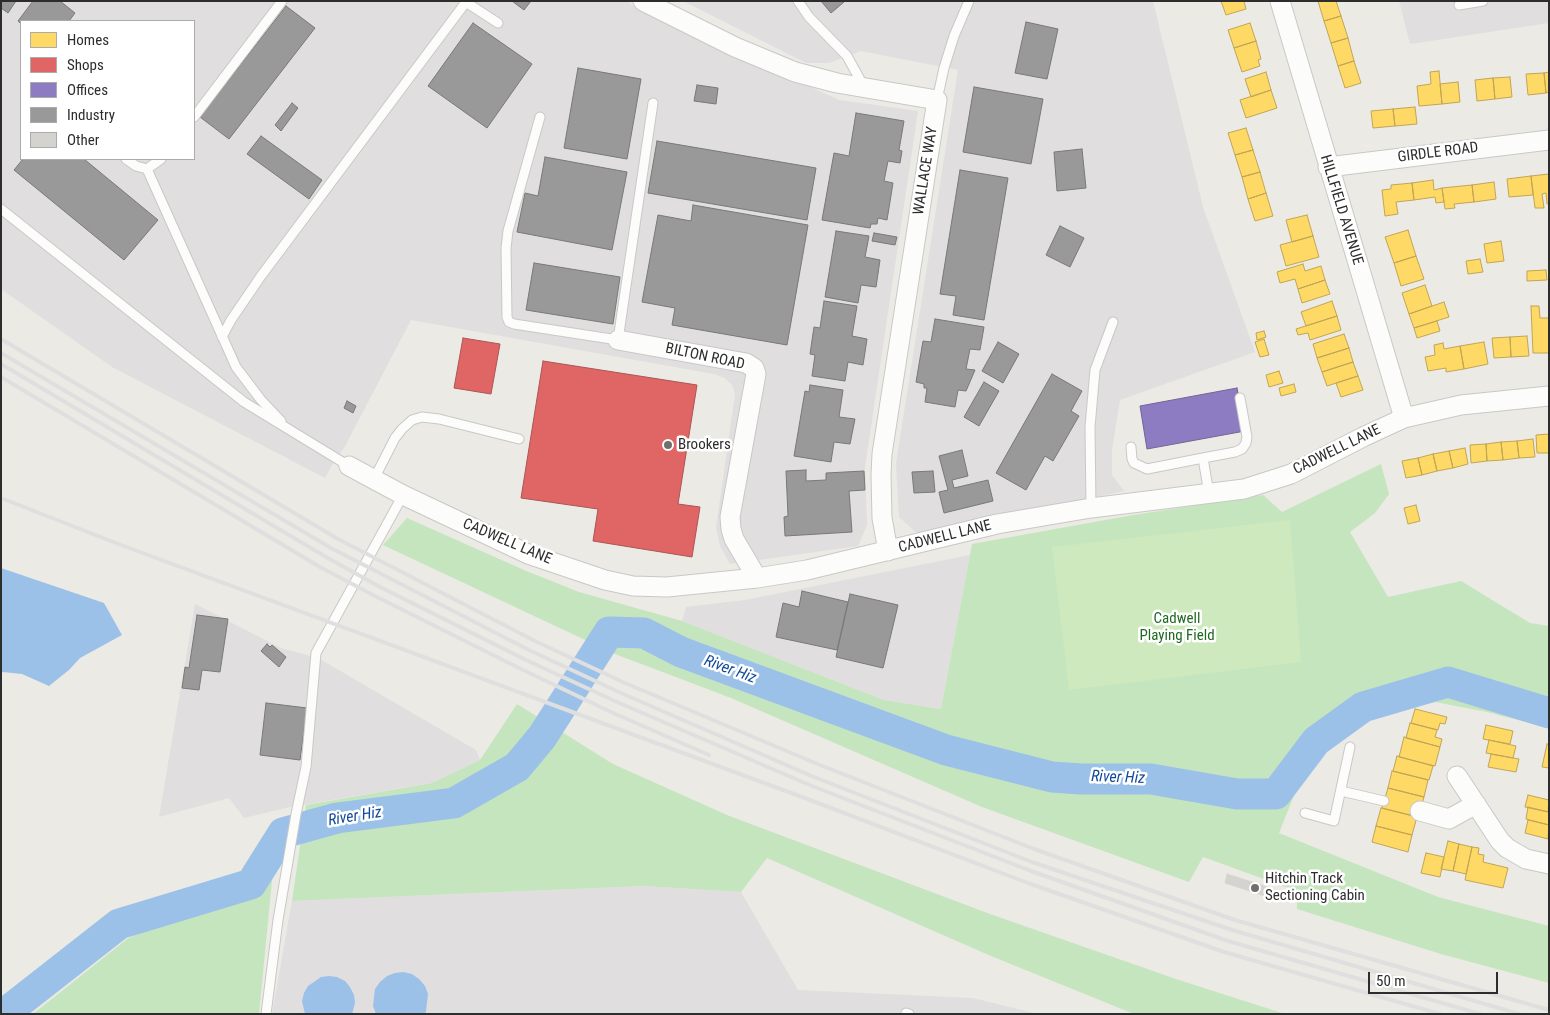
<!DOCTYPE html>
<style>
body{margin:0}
#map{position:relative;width:1550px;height:1015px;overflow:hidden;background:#ebeae4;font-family:"Roboto Condensed",sans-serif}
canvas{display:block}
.frame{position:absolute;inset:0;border:2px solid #2d2d2d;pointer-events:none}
.legend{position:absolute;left:20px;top:20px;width:175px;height:140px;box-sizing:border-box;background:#fff;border:1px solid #ababab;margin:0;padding:6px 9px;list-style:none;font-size:15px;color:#2d2d2d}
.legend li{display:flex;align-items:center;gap:10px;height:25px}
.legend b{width:25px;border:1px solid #ababab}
.scale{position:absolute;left:1368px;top:972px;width:130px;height:22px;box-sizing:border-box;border:2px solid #2d2d2d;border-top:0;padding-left:6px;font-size:15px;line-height:18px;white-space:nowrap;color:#2d2d2d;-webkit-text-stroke:4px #fff;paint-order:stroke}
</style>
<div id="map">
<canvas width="1550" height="1015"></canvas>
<div class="frame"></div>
<ul class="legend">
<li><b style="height:14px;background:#ffd966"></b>Homes</li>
<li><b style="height:14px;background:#e06666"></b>Shops</li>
<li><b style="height:14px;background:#8e7cc3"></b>Offices</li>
<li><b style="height:14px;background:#999"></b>Industry</li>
<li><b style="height:14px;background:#d4d3cf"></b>Other</li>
</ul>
<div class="scale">50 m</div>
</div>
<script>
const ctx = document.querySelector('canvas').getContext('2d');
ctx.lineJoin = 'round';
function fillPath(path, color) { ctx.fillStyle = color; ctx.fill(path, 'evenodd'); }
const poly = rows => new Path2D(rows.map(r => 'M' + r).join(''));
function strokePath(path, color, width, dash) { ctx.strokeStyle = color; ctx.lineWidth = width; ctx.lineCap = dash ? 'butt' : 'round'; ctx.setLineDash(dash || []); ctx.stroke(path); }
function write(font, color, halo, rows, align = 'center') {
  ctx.font = font + ' "Roboto Condensed",sans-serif'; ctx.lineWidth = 5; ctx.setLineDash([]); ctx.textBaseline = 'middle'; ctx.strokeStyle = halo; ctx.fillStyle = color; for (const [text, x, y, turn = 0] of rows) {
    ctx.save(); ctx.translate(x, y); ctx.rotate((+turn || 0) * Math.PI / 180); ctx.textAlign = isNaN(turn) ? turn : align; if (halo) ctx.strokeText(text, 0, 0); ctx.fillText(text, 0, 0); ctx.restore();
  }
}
fillPath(poly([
 [1,1,627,1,635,7,839,100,918,111,865,467,867,525,858,546,730,564,720,546,716,528,735,394,732,385,725,378,714,374,411,320,344,448,336,458,325,478,112,367,1,289],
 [21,21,194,21,194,159,21,159],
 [683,1,1153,1,1203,207,1255,352,1120,400,1112,450,1112,475,1124,491,918,534,899,517,896,463,958,70,861,51,829,63,806,63],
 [1399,1,1549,1,1549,23,1410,44],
 [970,555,941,709,884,700,682,621,686,607,745,600],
 [195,604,281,648,318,658,476,750,480,760,432,783,290,807,244,818,229,798,159,817],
 [643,886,741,892,798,990,973,998,1038,1014,272,1014,292,901]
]), '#e0dedf');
fillPath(poly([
 [1381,464,1389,494,1375,513,1350,532,1388,597,1461,581,1530,623,1549,626,1549,728,1487,712,1435,702,1382,713,1343,731,1312,750,1279,833,1438,897,1549,926,1549,983,1441,954,1297,909,1297,891,1203,857,1189,882,982,807,731,698,615,654,383,545,407,518,524,570,579,592,682,621,884,700,941,709,972,544,1133,515,1263,495,1282,512],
 [517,704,613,764,727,815,990,914,1176,979,1285,1014,1134,1014,991,956,767,858,741,892,643,886,292,901,306,805,432,783,480,760],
 [273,870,259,1014,33,1014,127,939]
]), '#c5e5bf');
fillPath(poly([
 [1290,520,1301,662,1069,690,1052,547]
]), '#cde9bd');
fillPath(poly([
 [1,568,104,603,122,635,80,658,69,670,49,686,22,674,3,672,1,673],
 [403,972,412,974,419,979,425,986,428,994,426,1011,425,1014,376,1014,373,1006,375,989,380,982,387,976,395,973],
 [329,976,337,977,345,981,350,987,354,995,355,1003,352,1014,305,1014,302,1001,304,993,308,986,321,977]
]), '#9cc1e8');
const homes = poly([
 [1221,1,1244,1,1246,9,1226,15,1221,1],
 [1318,1,1336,1,1341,16,1324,21,1318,1],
 [1341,16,1348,38,1331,43,1324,21,1341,16],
 [1250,23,1256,41,1234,48,1228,30,1250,23],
 [1348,38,1354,61,1338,66,1331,43,1348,38],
 [1256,41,1261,59,1258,60,1260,66,1242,72,1234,48,1256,41],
 [1354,61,1361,83,1345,88,1338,66,1354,61],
 [1439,71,1442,104,1419,106,1417,86,1431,84,1430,72,1439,71],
 [1266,72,1271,90,1251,97,1245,79,1266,72],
 [1549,72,1549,92,1546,93,1544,73,1549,72],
 [1544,73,1546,93,1528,95,1526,74,1544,73],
 [1510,77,1512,97,1495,99,1493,78,1510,77],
 [1493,78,1495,99,1477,101,1475,80,1493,78],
 [1458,82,1460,102,1442,104,1440,84,1458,82],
 [1271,90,1277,108,1246,118,1240,100,1271,90],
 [1415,107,1417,124,1395,126,1393,109,1415,107],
 [1393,109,1395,126,1373,128,1371,111,1393,109],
 [1246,128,1253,150,1235,155,1228,133,1246,128],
 [1253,150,1260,172,1242,177,1235,155,1253,150],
 [1260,172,1266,193,1248,199,1242,177,1260,172],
 [1549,174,1549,203,1547,204,1546,193,1542,194,1544,208,1535,208,1531,176,1549,174],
 [1531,176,1533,195,1509,197,1507,179,1531,176],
 [1433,180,1434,190,1442,188,1444,202,1436,203,1435,197,1414,200,1412,183,1433,180],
 [1494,182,1496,199,1474,202,1472,185,1494,182],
 [1412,183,1414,200,1396,202,1398,214,1385,216,1382,190,1391,189,1391,185,1412,183],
 [1472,185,1474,202,1454,204,1455,208,1445,209,1442,188,1472,185],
 [1266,193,1273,216,1255,221,1248,199,1266,193],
 [1307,215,1313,236,1292,242,1286,220,1307,215],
 [1408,230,1416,256,1394,263,1385,237,1408,230],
 [1313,236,1319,257,1286,266,1280,245,1313,236],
 [1501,241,1504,261,1487,263,1484,244,1501,241],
 [1416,256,1424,279,1401,286,1394,263,1416,256],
 [1480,259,1483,272,1468,274,1466,261,1480,259],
 [1303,264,1305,271,1321,266,1325,280,1298,289,1295,279,1280,283,1277,272,1303,264],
 [1546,270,1547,280,1527,281,1527,271,1546,270],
 [1325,280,1330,294,1302,303,1298,289,1325,280],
 [1425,285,1432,306,1409,314,1402,293,1425,285],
 [1332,301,1337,316,1306,326,1301,312,1332,301],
 [1444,302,1449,317,1414,328,1409,314,1444,302],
 [1531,306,1539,306,1540,318,1549,318,1549,353,1533,353,1531,306],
 [1337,316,1341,330,1310,340,1308,333,1298,335,1296,329,1337,316],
 [1437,321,1440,331,1417,338,1414,328,1437,321],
 [1264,331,1266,337,1257,340,1256,333,1264,331],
 [1344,334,1349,348,1317,358,1313,344,1344,334],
 [1527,336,1529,356,1511,357,1510,337,1527,336],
 [1510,337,1511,357,1494,358,1492,338,1510,337],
 [1264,339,1269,355,1260,357,1255,342,1264,339],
 [1484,342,1488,364,1464,369,1460,346,1484,342],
 [1443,343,1444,349,1460,346,1464,369,1446,372,1446,368,1428,371,1425,357,1435,355,1434,345,1443,343],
 [1349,348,1353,362,1322,372,1317,358,1349,348],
 [1353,362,1358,376,1327,386,1322,372,1353,362],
 [1279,371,1283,383,1269,387,1266,375,1279,371],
 [1358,376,1363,390,1341,397,1336,383,1358,376],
 [1294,384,1296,392,1281,396,1279,388,1294,384],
 [1549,434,1549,453,1537,453,1536,435,1549,434],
 [1533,439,1535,457,1519,458,1517,441,1533,439],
 [1517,441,1519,458,1503,460,1501,442,1517,441],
 [1501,442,1503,460,1487,461,1486,444,1501,442],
 [1486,444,1487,461,1471,463,1470,445,1486,444],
 [1465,448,1468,464,1453,468,1449,451,1465,448],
 [1449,451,1453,468,1437,471,1433,454,1449,451],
 [1433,454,1437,471,1422,475,1418,458,1433,454],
 [1418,458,1422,475,1406,478,1402,461,1418,458],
 [1416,505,1420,521,1408,524,1404,508,1416,505],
 [1415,709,1447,717,1445,724,1440,723,1438,730,1411,723,1415,709],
 [1410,723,1437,730,1435,737,1442,739,1440,747,1406,738,1410,723],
 [1486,725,1513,731,1510,744,1483,739,1486,725],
 [1404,737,1440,747,1435,766,1399,757,1404,737],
 [1489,740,1516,746,1513,758,1486,753,1489,740],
 [1547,744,1549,744,1549,768,1542,767,1547,744],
 [1491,754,1519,759,1516,772,1488,767,1491,754],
 [1397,756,1433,766,1429,780,1393,771,1397,756],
 [1392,771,1428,780,1424,797,1388,788,1392,771],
 [1388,788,1424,797,1418,817,1382,808,1388,788],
 [1528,795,1549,800,1548,812,1525,807,1528,795],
 [1528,807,1549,812,1549,825,1526,819,1528,807],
 [1381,808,1417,817,1412,835,1376,826,1381,808],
 [1528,820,1549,825,1548,839,1525,833,1528,820],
 [1376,826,1412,835,1408,852,1372,842,1376,826],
 [1448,841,1459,844,1453,871,1441,869,1448,841],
 [1459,844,1472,847,1466,874,1453,871,1459,844],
 [1472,847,1479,848,1478,854,1484,855,1483,862,1508,868,1503,888,1465,880,1472,847],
 [1426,853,1444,857,1440,877,1421,873,1426,853]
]);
fillPath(homes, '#ffd966');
strokePath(homes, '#c0a555', 1);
const shops = poly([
 [463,338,500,344,491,394,454,388,463,338],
 [543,361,697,385,678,504,700,507,692,557,593,541,598,509,521,498,543,361]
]);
fillPath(shops, '#e06666');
strokePath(shops, '#a55', 1);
const offices = poly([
 [1237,388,1245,431,1147,449,1140,406,1237,388]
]);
fillPath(offices, '#8e7cc3');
strokePath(offices, '#716496', 1);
const industry = poly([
 [1,1,16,1,8,13,1,8,1,1],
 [33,1,60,1,75,13,69,21,21,21,21,24,18,21,33,1],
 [512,1,531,1,524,10,512,1],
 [821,1,843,1,844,2,831,13,821,1],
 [286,6,315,28,229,139,200,117,286,6],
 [1026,22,1058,29,1047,79,1015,73,1026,22],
 [473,23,532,64,487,128,428,86,473,23],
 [578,68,641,79,627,159,564,148,578,68],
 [697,85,718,88,716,104,694,101,697,85],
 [974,87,1043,99,1031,164,963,152,974,87],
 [292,103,298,108,281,131,275,125,292,103],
 [856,113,904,121,899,150,902,151,900,163,888,161,884,181,893,183,887,220,878,218,877,224,871,224,870,228,822,220,834,153,849,156,856,113],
 [261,136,322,180,309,199,247,154,261,136],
 [657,141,816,168,807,220,648,193,657,141],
 [1082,149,1086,188,1057,191,1054,152,1082,149],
 [545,157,627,172,612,250,517,232,525,193,538,196,545,157],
 [23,159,84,159,158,220,124,260,14,170,23,159],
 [960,170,1008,178,984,320,953,315,956,296,940,294,960,170],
 [693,205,808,225,787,345,672,325,675,308,642,302,658,215,691,221,693,205],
 [1060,226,1084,238,1070,267,1046,255,1060,226],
 [836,231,869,236,865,257,880,260,876,287,861,285,858,303,825,297,836,231],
 [874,233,897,237,895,245,872,241,874,233],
 [534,263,620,277,613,324,526,310,534,263],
 [824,301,857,306,852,336,867,339,863,365,848,362,845,381,812,376,815,355,810,354,814,327,820,328,824,301],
 [935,319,984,327,980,350,970,349,966,369,975,370,966,391,958,390,955,407,925,402,927,388,924,388,924,384,916,382,923,341,931,342,935,319],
 [998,342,1019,354,1003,383,982,371,998,342],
 [1052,374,1082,391,1071,411,1079,416,1053,461,1045,456,1026,490,996,473,1052,374],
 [984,382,999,391,979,426,964,417,984,382],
 [810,385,843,390,839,417,855,419,850,444,834,442,831,462,794,456,805,391,809,392,810,385],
 [347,401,356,406,353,413,344,408,347,401],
 [962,450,968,476,952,480,954,488,988,480,993,501,944,513,939,492,948,490,939,456,962,450],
 [806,470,806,481,826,480,826,473,864,471,865,490,849,491,852,532,785,536,784,517,788,516,786,471,806,470],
 [933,471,935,492,914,493,912,472,933,471],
 [802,591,848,602,837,650,776,637,783,603,799,607,802,591],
 [850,594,898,605,883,668,836,657,850,594],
 [197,615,228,619,220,672,202,670,199,690,182,688,185,667,189,668,197,615],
 [267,644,270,647,272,645,286,657,279,667,261,651,267,644],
 [266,703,307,708,300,760,260,755,266,703]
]);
fillPath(industry, '#999');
strokePath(industry, '#797979', 1);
strokePath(poly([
 [4,1014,119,924,251,884,283,833,337,818,454,803,517,767,542,737,609,632,644,633,681,652,946,750,1052,777,1081,779,1151,779,1237,794,1276,794,1316,741,1363,707,1448,682,1549,713]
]), '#9cc1e8', 31);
const building = poly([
 [1227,874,1286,893,1283,902,1225,883,1227,874]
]);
fillPath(building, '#d4d3cf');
strokePath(building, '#d6d5d0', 1);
const service = poly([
 [464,1,498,23],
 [798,1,809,17,847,56,864,87],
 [1459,5,1483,1],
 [937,100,944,68,954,36,969,1],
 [194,117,282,1],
 [540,117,508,231,506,248,507,317,509,322,514,324,618,340,653,103],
 [126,159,136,166,147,169,161,159],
 [147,169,236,367,261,400,281,421],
 [1,209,244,402,349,466],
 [222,337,231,320,261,276,466,2],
 [1131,447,1132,459,1134,463,1147,469,1203,458,1209,494],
 [1203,458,1235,452,1242,449,1246,443,1247,437,1240,398],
 [374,479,395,438,402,429,412,420,422,417,439,419,519,439],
 [1091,508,1090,427,1095,370,1113,322],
 [1341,791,1384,801],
 [1305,813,1334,821,1350,747],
 [906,1013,909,1014],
 [266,1014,278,920,296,814,306,767,316,653,403,495]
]);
const minor = poly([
 [643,1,735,47,795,72,837,83,937,100,882,454,881,475,882,518,888,551],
 [1280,1,1404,418],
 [1328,167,1549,140],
 [618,340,746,363,754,368,756,374,730,517,731,529,734,539,757,578],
 [349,466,403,495,528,554,605,580,633,586,667,587,757,578,807,570,997,524,1091,508,1244,489,1291,474,1363,437,1404,418,1461,405,1549,396],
 [1457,776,1500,841,1507,848,1526,859,1549,864],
 [1420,811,1449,819,1476,804]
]);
strokePath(service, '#c9c8c8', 11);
strokePath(minor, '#c9c8c8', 21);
strokePath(service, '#fcfcfb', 9);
strokePath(minor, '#fcfcfb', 19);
strokePath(poly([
 [1,339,338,539,535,641,625,683,820,765,1034,849,1235,920,1549,1010],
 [1,353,331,548,529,650,621,693,814,777,1032,862,1232,930,1519,1014],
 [1,364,326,557,380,587,526,660,617,702,812,786,1031,871,1228,941,1480,1014],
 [1,377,320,567,373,595,521,669,611,712,709,755],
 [1,498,121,545,802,797,1028,883,1224,952,1440,1014]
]), '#dfdfe0', 4);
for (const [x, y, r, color] of [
 [668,445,5,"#706f6d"],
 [1255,888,5,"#706f6d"]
]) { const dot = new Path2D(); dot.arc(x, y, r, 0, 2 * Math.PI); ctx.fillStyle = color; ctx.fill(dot); strokePath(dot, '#fff', 2); }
write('15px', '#2d2d2d', '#fff', [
 ["GIRDLE ROAD",1438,153,-7],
 ["WALLACE WAY",926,171,-81],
 ["HILLFIELD AVENUE",1341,210,73],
 ["BILTON ROAD",705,357,12],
 ["CADWELL LANE",1337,450,-26],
 ["CADWELL LANE",945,537,-14],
 ["CADWELL LANE",507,542,23]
]);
write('15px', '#2d2d2d', '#fff', [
 ["Brookers",678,445],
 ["Hitchin Track",1265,879],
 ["Sectioning Cabin",1265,896]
], 'left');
write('15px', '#1f6922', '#fff', [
 ["Cadwell",1177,619],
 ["Playing Field",1177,636]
]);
write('italic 16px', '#144a9a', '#fff', [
 ["River Hiz",730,670,20],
 ["River Hiz",1118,778,2],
 ["River Hiz",355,817,-9]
]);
</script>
